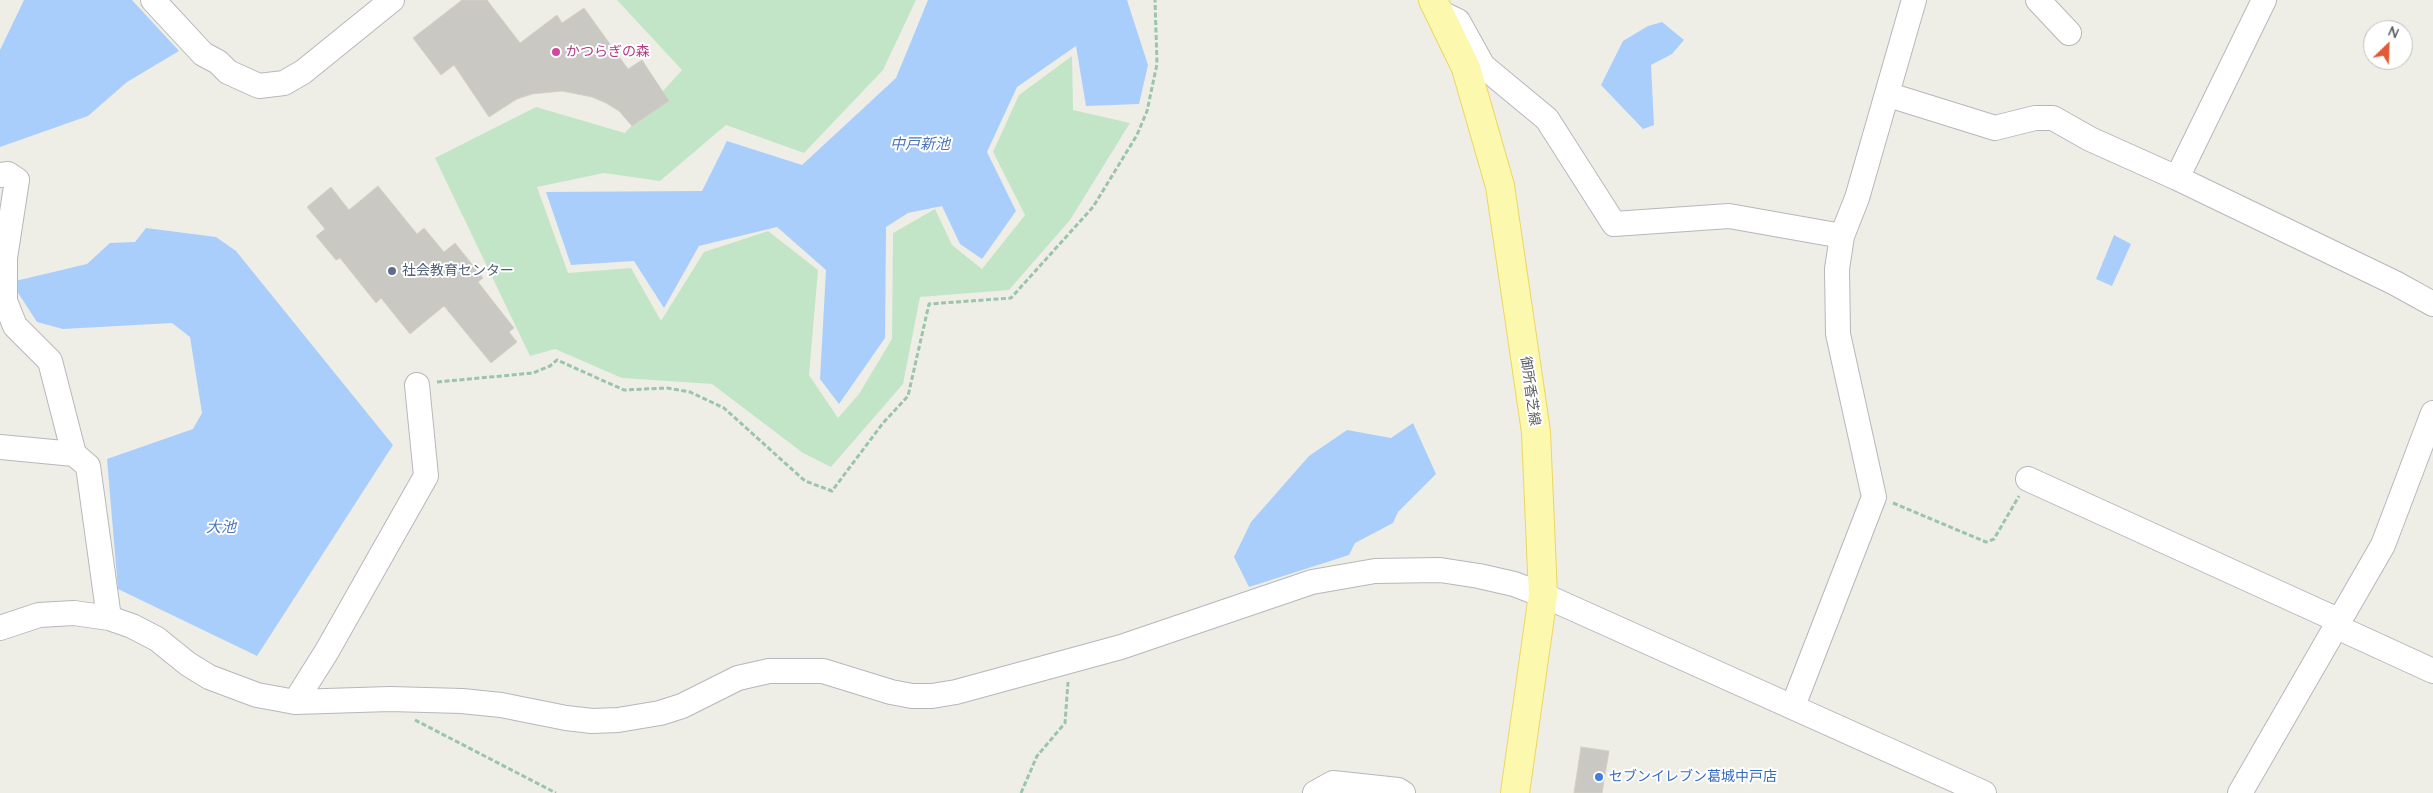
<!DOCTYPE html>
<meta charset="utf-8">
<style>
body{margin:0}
#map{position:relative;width:2433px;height:793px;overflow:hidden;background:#efeee6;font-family:Quicksand,sans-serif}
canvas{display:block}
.north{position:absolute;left:2363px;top:20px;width:50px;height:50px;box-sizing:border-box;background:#fff;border:1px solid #bebfc1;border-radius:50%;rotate:24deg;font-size:14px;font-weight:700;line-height:20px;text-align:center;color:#5d6065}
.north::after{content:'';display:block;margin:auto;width:18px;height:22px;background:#e35a38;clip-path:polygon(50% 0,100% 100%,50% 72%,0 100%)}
</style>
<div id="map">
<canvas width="2433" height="793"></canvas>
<div class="north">N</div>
</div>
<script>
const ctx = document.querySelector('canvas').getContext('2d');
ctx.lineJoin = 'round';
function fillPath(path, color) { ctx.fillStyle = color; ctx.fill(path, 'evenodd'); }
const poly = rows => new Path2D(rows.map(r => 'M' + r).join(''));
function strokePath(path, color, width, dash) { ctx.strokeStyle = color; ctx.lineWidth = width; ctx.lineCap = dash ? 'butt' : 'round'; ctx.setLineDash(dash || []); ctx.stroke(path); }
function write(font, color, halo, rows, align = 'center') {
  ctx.font = font + ' Quicksand,"Noto Sans JP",sans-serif'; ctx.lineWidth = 4; ctx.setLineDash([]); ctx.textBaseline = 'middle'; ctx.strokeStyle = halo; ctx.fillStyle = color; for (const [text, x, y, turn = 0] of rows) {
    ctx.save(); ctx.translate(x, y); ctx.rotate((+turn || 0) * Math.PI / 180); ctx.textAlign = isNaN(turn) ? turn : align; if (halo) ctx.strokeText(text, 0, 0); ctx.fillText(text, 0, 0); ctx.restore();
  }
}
fillPath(poly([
 [617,0,916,0,883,70,804,153,726,125,660,181,604,173,537,187,568,273,631,268,661,321,704,252,768,231,818,270,809,375,838,418,859,394,892,339,893,233,935,209,952,245,982,269,1025,215,993,152,1019,95,1072,56,1073,110,1130,123,1070,220,1009,290,920,297,903,384,831,467,803,453,712,384,622,378,555,349,530,356,435,158,536,107,625,133,682,70]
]), '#c3e5c7');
fillPath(poly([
 [24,0,132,0,179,51,127,82,88,116,0,147,0,50],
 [928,0,1127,0,1148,65,1139,104,1086,106,1076,46,1017,87,987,152,1016,211,982,259,960,244,942,206,908,213,886,227,885,338,839,404,820,379,826,270,777,227,699,246,664,308,634,261,571,265,546,192,702,191,727,141,802,165,896,78],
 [1662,22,1684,40,1672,54,1651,65,1654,125,1643,129,1601,85,1623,41,1648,26],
 [146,228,216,237,236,251,393,445,257,656,118,589,107,459,193,429,202,413,190,337,172,323,63,329,37,322,11,282,87,264,110,243,135,242],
 [2114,235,2131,244,2112,286,2096,279],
 [1413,423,1436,474,1398,512,1393,523,1355,543,1349,555,1249,587,1234,557,1251,522,1309,456,1347,430,1391,438]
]), '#a9cefc');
const building = poly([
 [462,0,487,0,520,43,557,15,562,23,584,8,628,69,642,60,669,101,632,126,619,111,606,103,592,97,562,91,532,94,517,99,489,117,454,65,441,75,413,38,462,0],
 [378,186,417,234,424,228,444,252,455,243,483,278,478,282,514,328,509,332,517,342,491,363,444,306,410,334,381,298,376,303,340,258,336,260,316,236,325,229,307,207,331,187,349,210,378,186],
 [1581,747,1609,751,1602,793,1574,793,1581,747]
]);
fillPath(building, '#cac8c2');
strokePath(building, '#d4d1c4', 1);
const minor = poly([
 [153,0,203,54,218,62,228,72,259,86,284,83,303,72,392,0],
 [2038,0,2069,33],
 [1439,12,1458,21,1483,66,1547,119,1614,224,1729,216,1842,236],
 [1889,95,1995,128,2035,118,2053,118,2090,139,2177,178,2395,283,2433,304],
 [0,175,8,174,17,180,5,258,5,301,15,326,50,361,74,454,88,466,109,618],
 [2177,178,2264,0],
 [0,447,74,454],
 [2028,479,2340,621],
 [2337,627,2433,671],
 [0,628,39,615,74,613,109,618,132,626,157,639,188,664,209,677,257,695,279,699,295,702,390,699,462,701,501,705,566,718,592,721,618,720,660,713,682,706,738,678,769,671,823,671,891,692,912,696,932,696,956,692,1121,647,1312,582,1375,571,1440,570,1479,576,1514,584,1543,595,1984,793],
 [295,702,327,651,426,476,417,385],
 [1793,706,1874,497,1838,334,1837,269,1842,236,1857,198,1914,0],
 [1315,793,1333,783,1398,790,1403,793],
 [2240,793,2383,545,2433,413]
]);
const major = poly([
 [1433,0,1466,68,1500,186,1536,432,1543,595,1515,793]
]);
strokePath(minor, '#b6b7bc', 26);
strokePath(major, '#ecd662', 30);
strokePath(poly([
 [437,382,533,373,550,366,557,360,624,390,667,388,690,392,724,408,805,481,832,491,883,423,908,396,929,304,1011,298,1093,207,1137,135,1147,111,1157,64,1155,0],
 [1893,503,1986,542,1994,539,2019,496],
 [415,720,556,793],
 [1021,793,1037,756,1065,723,1068,682]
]), '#9bc4ac', 3, [5, 2.5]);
strokePath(minor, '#fff', 24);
strokePath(major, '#fcf9ae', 28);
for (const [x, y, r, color] of [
 [556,52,5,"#d1479c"],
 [392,271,5,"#5c6f8a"],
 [1599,777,5,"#3f7fe0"]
]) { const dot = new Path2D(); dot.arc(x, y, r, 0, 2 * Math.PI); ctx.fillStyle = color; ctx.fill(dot); strokePath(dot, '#fff', 2); }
write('14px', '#b23c85', '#fff', [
 ["かつらぎの森",566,52]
], 'left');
write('14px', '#4e5e75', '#fff', [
 ["社会教育センター",402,271]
], 'left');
write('14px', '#5d6065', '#fff', [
 ["御所香芝線",1530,391,82]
]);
write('14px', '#366cbe', '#fff', [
 ["セブンイレブン葛城中戸店",1609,777]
], 'left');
write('italic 15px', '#4b76bf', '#fff', [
 ["中戸新池",920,144],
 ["大池",221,527]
]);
</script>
